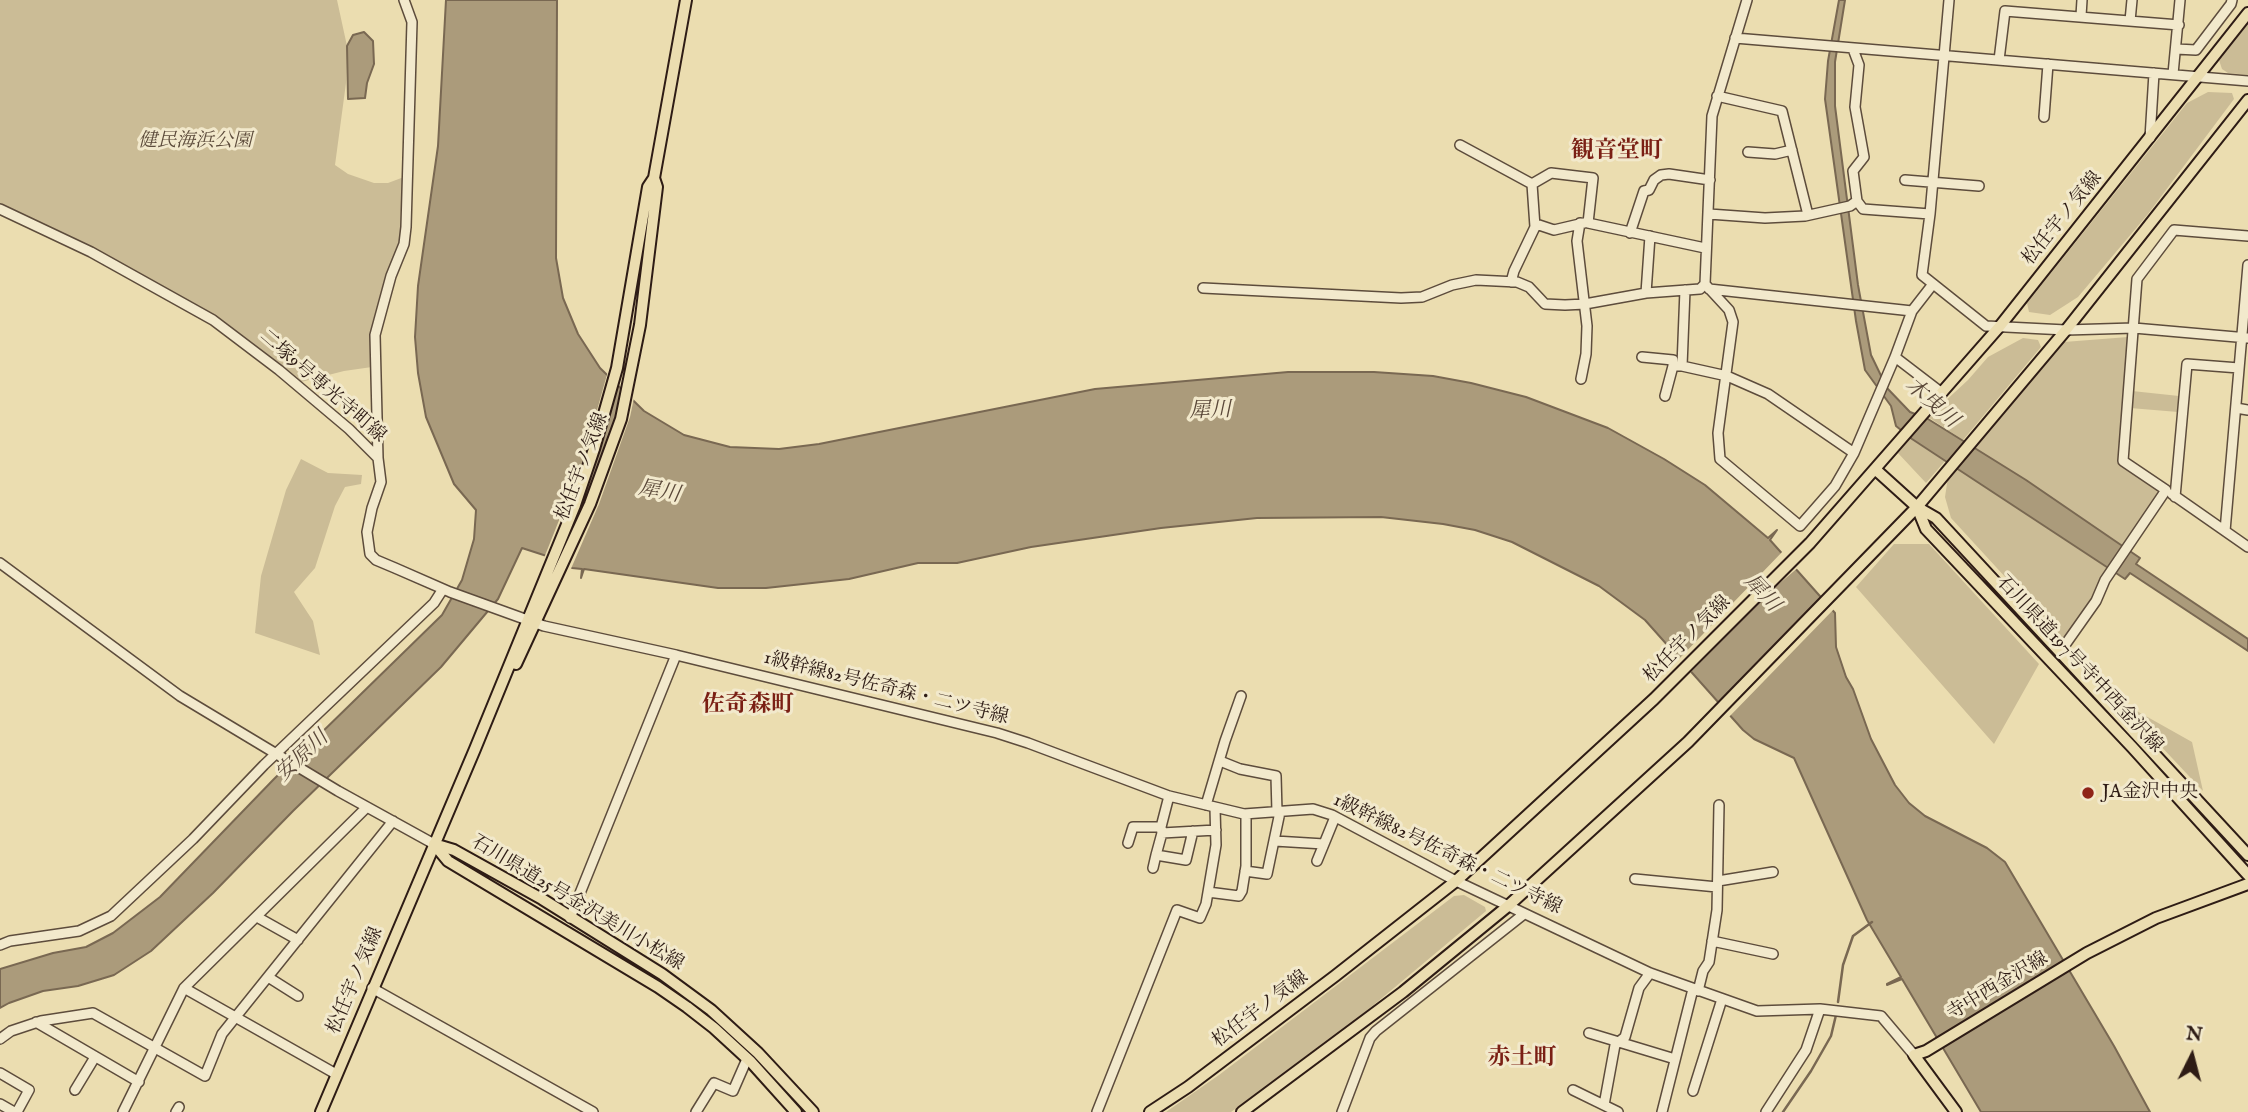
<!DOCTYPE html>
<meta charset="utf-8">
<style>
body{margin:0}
#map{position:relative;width:2248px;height:1112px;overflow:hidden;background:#ebddb0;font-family:"IM FELL English",serif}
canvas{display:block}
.north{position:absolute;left:2157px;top:1021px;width:70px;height:70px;-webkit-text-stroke:5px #f2e9cc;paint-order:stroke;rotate:6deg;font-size:19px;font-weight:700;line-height:28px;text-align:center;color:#2e1c15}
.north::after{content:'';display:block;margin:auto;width:24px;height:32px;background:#2e1c15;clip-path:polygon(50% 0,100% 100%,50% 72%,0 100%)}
</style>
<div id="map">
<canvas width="2248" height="1112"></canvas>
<div class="north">N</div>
</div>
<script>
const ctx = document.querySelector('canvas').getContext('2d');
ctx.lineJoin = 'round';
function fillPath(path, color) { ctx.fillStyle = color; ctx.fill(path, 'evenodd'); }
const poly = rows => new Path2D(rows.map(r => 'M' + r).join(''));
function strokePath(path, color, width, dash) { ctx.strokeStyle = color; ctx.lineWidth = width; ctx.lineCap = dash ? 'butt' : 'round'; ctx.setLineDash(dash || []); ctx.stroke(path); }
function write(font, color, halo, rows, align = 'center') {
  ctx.font = font + ' "IM FELL English","Noto Serif JP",serif'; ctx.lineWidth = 6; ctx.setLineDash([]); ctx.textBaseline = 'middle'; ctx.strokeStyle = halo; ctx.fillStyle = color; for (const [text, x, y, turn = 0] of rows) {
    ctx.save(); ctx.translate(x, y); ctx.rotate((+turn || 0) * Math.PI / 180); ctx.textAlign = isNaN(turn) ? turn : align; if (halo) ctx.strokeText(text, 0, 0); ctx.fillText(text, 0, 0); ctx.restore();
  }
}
fillPath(poly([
 [0,0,337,0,347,46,346,83,335,165,348,174,374,183,388,183,404,177,403,237,388,271,373,336,372,367,344,371,301,382,221,320,194,304,98,251,0,204],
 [2248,24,2248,75,2228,73,2222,69,2219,60,2223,56,2223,51,2232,44],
 [2208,92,2232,93,2234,99,2148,214,2078,297,2050,315,2029,312,2027,303,2187,103],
 [2128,337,2119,463,2157,489,2158,494,2103,574,2092,601,2063,640,1951,518,1945,497,1948,477,2064,342],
 [2023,338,2038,340,2041,347,1963,440,1928,417,1968,380,1988,357],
 [2132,391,2179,396,2178,412,2130,408],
 [1910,438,1945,461,1926,483,1897,452],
 [301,459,328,473,362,475,361,484,345,487,335,506,315,568,294,592,313,621,320,655,255,633,261,576,286,490],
 [1894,544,1929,544,2039,664,1994,744,1856,587],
 [2119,701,2192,742,2203,791,2141,725],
 [1464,895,1485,907,1486,911,1352,1023,1231,1112,1166,1112,1219,1075,1454,896]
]), '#cbbc96');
const water = poly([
 [446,0,557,0,556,258,563,298,578,334,600,368,644,411,684,435,730,447,779,449,819,444,1095,389,1288,372,1374,372,1433,376,1471,383,1526,397,1608,428,1664,459,1705,485,1768,538,1777,530,1770,540,1835,613,1836,647,1846,677,1853,689,1871,739,1895,785,1909,803,1925,816,1987,848,2005,862,2114,1046,2150,1112,1981,1112,1902,979,1887,985,1887,984,1901,977,1867,920,1794,758,1754,739,1743,730,1645,620,1599,586,1512,542,1475,530,1443,524,1381,517,1257,518,1161,528,1031,547,957,563,918,563,849,579,766,588,718,588,584,569,581,578,582,569,572,568,559,560,522,548,498,599,441,667,293,811,213,893,151,951,114,975,78,986,43,991,9,1003,0,1008,0,969,53,953,86,947,113,933,160,897,274,779,442,615,462,580,474,539,476,510,454,484,426,417,418,373,415,337,418,286,438,146,446,0],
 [1839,0,1845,0,1835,62,1835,106,1858,285,1871,355,1887,388,1910,412,1928,419,2026,480,2140,558,2136,564,2248,639,2248,651,2130,573,2125,579,1912,439,1896,426,1891,406,1865,370,1856,321,1825,99,1828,61,1839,0],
 [364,32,373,41,374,64,367,83,365,98,348,99,347,46,353,35,364,32]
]);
fillPath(water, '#ab9b7b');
strokePath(water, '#796852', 2);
fillPath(poly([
 [608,371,618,381,611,409,590,476,555,562,544,558,583,460],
 [623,387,634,398,630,417,599,504,570,571,558,564,597,472,616,417],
 [1784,550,1800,566,1773,589,1689,674,1677,661],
 [1824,595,1835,608,1728,718,1717,705]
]), '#ebddb0');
strokePath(poly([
 [1838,1002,1843,965,1853,936,1872,922],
 [1783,1112,1811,1071,1831,1036,1836,1015]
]), '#796852', 2.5);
const minor = poly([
 [1747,0,1712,116,1705,284,1729,310,1733,322,1718,433,1720,459,1800,526,1835,486,1854,453,1895,357,1912,311,1933,284],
 [1949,0,1930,214,1922,275,1986,326,2066,330,2134,328,2248,338],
 [2081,16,2082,0],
 [2130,21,2132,0],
 [1735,38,2248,81],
 [1853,49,1859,65,1855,107,1864,157,1853,171,1857,201,1863,209,1930,214],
 [2176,49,2196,50,2231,4,2232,0],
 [1999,60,2005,11,2179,25],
 [2173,74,2180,0],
 [1717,96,1782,111,1808,215],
 [2044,117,2048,64],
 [2150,138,2154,73],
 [1460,145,1532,184],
 [1748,152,1775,154,1792,150],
 [1905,180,1979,186],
 [1532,184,1551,173,1593,178,1588,223,1705,248],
 [0,209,91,252,213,320,279,370,349,429,378,458,381,482,372,508,367,532,370,554,376,560,395,568,450,592,544,626,676,655,997,733,1028,743,1169,796,1244,814,1313,809,1332,815,1456,881,1650,973,1757,1011,1820,1009,1881,1016,1914,1055],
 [1709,214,1765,218,1805,216,1850,206,1857,201],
 [1580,223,1577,241,1587,326,1586,354,1581,379],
 [1535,227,1539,225,1554,230,1584,223],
 [1630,233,1644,191,1649,190,1654,180,1661,175,1669,174,1710,180],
 [1511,282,1514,271,1535,227,1532,184],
 [1203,288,1401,298,1422,297,1452,285,1476,280,1517,282,1529,287,1545,304,1565,305,1585,304,1646,293,1700,289,1705,284],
 [1709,289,1912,311],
 [1646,293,1650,236],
 [1642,357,1673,360,1673,366],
 [1895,357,1942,393],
 [1682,366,1727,376,1768,394,1854,453],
 [1665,396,1673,366,1682,366,1685,290],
 [2236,408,2248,410],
 [378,458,375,335,391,276,404,244,406,227,412,22,404,0],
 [2172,494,2248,547],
 [2175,497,2187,364,2239,368],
 [2225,531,2248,265],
 [0,563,180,696,338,791,434,844],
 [2060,652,2096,601,2105,580,2166,490,2123,461,2137,279,2174,230,2248,236],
 [1220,761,1240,769,1276,776,1277,812],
 [1169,796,1161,827,1162,833,1216,830],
 [1206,805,1225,741,1241,696],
 [1162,833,1156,855,1186,860,1193,831],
 [1275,841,1324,844,1335,817],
 [1128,843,1133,827,1161,827],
 [1317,861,1324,844],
 [1153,868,1156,855],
 [1245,871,1267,874,1280,812],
 [1635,879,1717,887],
 [1718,881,1773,872],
 [1208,892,1239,896,1242,891,1246,866,1246,814],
 [257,917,298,940],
 [570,918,676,655],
 [1712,941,1773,954],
 [0,945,10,941,79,931,111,916,193,839,264,765,434,603,443,589],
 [268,977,298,996],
 [184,988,336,1074],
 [372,988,593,1112],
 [1698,991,1703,971,1709,962,1717,910,1719,805],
 [36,1022,139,1082],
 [1589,1033,1675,1059],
 [0,1039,11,1031,41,1021,93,1013,205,1076,222,1034,393,821],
 [0,1073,29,1090,17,1112],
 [75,1090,95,1057],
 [1573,1090,1618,1112],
 [1693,1091,1722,999],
 [0,1104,14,1112],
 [1604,1105,1615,1045,1625,1037,1639,988,1650,973],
 [123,1112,184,988,367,807],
 [176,1112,179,1107],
 [696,1112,714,1083,733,1091,747,1059],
 [1097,1112,1177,910,1200,918,1206,904,1216,845,1215,808],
 [1342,1112,1370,1038,1376,1031,1524,914],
 [1662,1112,1693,989],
 [1766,1112,1806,1050,1820,1009]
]);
const major = poly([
 [1875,469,1917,507,1936,518,2248,855],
 [1917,507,1926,529,2132,747,2248,875],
 [516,664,590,504,621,419,640,325,657,187,654,178],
 [434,844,454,850,542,899,662,974,711,1010,758,1053,813,1112],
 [434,844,448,861,658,987,687,1007,714,1028,751,1062,796,1112],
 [321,1112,475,749,575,505,594,449,617,368,648,187,654,178,686,0],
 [1150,1112,1188,1087,1335,976,1456,881,1654,699,1810,543,2000,326,2248,13],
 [1242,1112,1403,992,1508,906,1688,742,1917,507,2066,330,2248,100],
 [1956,1112,1914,1055,1926,1051,2087,953,2156,918,2248,884]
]);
strokePath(minor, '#5d4c3c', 12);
strokePath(major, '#2e1c15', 14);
strokePath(minor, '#f2e9cc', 9);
strokePath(major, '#ebddb0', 10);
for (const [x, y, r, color] of [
 [2088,793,7,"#8f2418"]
]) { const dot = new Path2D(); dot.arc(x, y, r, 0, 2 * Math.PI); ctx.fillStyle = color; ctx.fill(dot); strokePath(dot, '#f2e9cc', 2.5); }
write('italic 19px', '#5d4c3c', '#f2e9cc', [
 ["健民海浜公園",195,142]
]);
write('19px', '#2e1c15', '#f2e9cc', [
 ["松任宇ノ気線",2063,219,-51],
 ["二塚9号専光寺町線",322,387,41],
 ["松任宇ノ気線",583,467,-69],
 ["松任宇ノ気線",1688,640,-45],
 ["石川県道197号寺中西金沢線",2079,665,47],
 ["1級幹線82号佐奇森・二ツ寺線",886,689,14],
 ["1級幹線82号佐奇森・二ツ寺線",1447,855,26],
 ["石川県道25号金沢美川小松線",577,904,31],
 ["松任宇ノ気線",356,981,-67],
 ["寺中西金沢線",1998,987,-31],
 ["松任宇ノ気線",1261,1010,-37]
]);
write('19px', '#2e1c15', '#f2e9cc', [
 ["JA金沢中央",2102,793]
], 'left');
write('italic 21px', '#5a4839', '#f2e9cc', [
 ["木曳川",1931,404,41],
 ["犀川",1210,412,-2],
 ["犀川",659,493,10],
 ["犀川",1761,594,47],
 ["安原川",303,757,-43]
]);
write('bold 23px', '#7a1f14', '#f2e9cc', [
 ["観音堂町",1617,152],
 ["佐奇森町",748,706],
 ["赤土町",1522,1059]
]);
</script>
